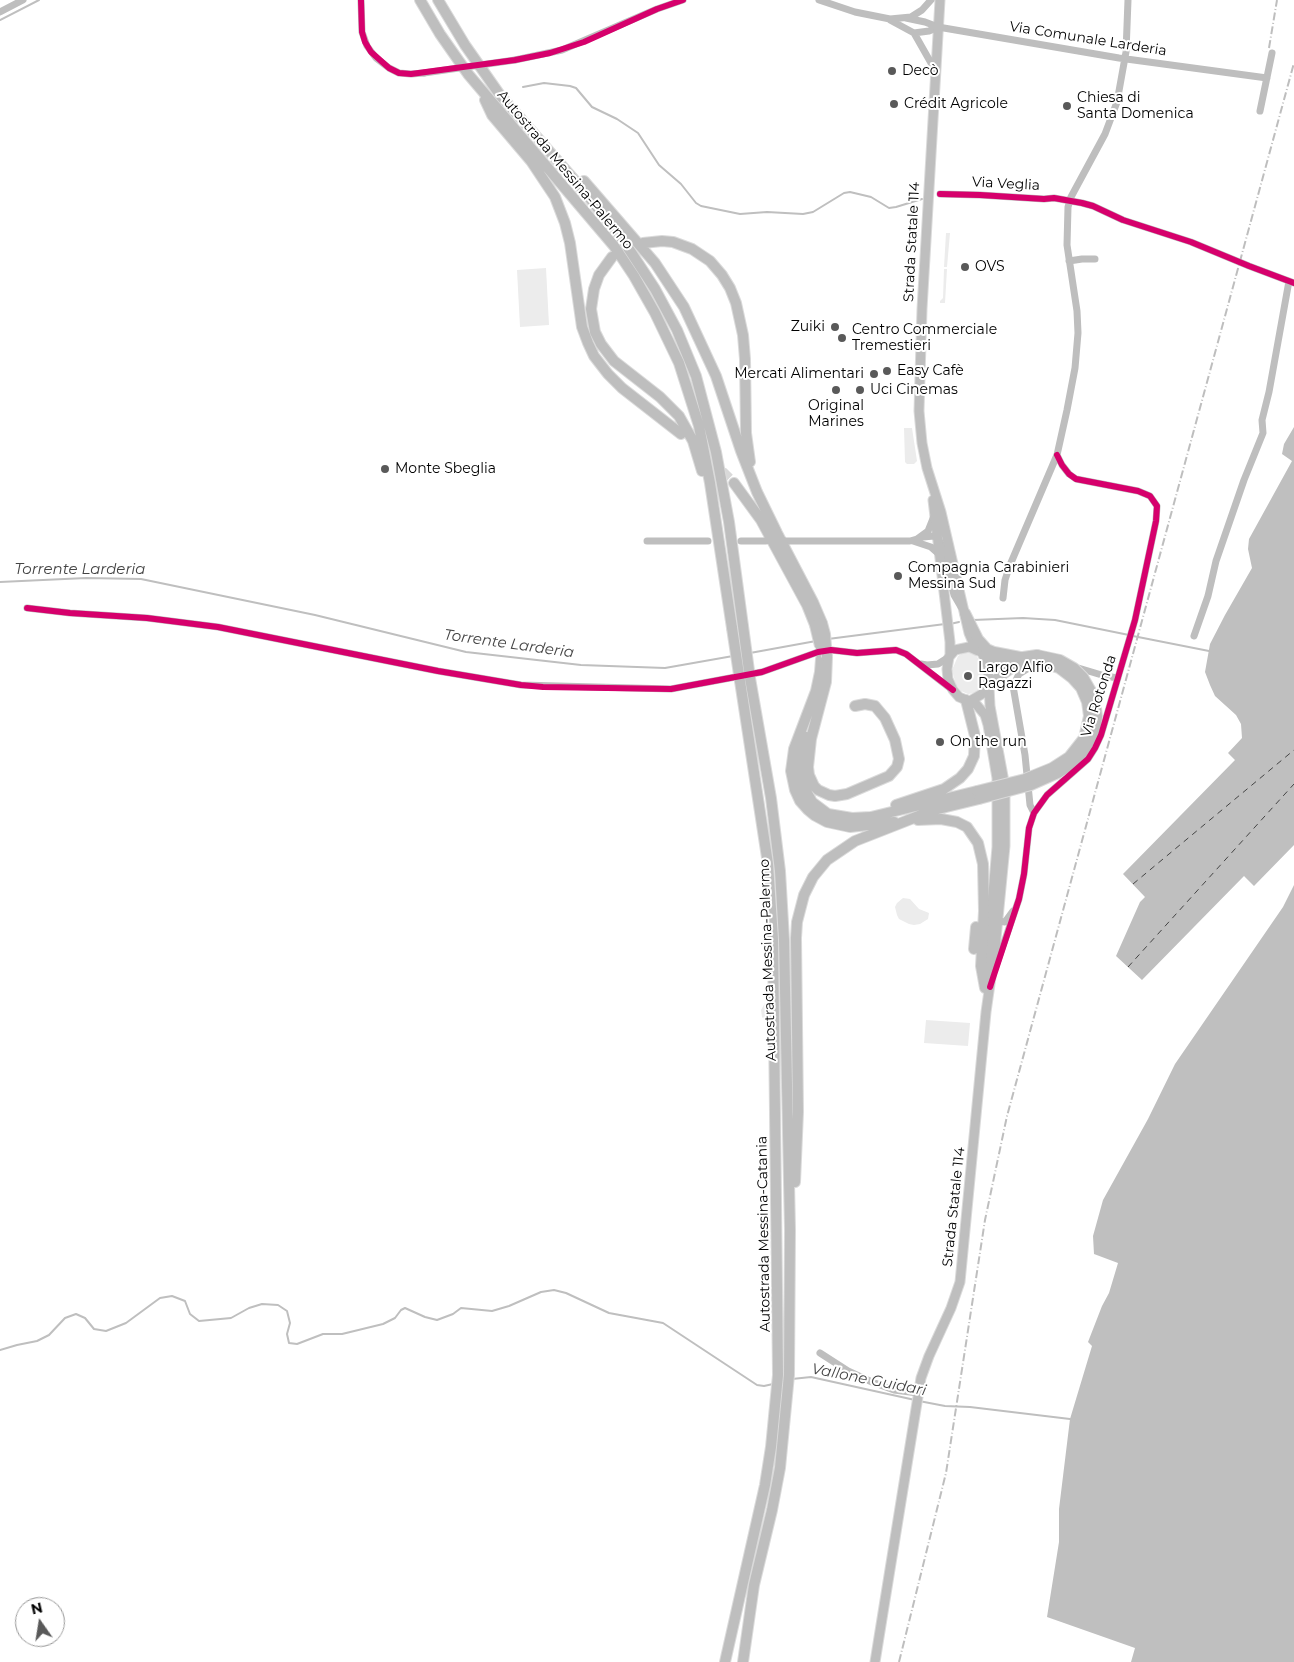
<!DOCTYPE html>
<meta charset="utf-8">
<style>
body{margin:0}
#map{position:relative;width:1294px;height:1662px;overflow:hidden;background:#fff;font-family:Montserrat,sans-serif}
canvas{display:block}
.north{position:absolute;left:15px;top:1597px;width:50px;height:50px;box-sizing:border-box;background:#fff;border:1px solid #999;border-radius:50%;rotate:347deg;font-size:14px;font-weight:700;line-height:20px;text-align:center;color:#000}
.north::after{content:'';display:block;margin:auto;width:18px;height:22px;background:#595959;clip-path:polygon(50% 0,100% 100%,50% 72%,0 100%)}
</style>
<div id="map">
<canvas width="1294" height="1662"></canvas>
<div class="north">N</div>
</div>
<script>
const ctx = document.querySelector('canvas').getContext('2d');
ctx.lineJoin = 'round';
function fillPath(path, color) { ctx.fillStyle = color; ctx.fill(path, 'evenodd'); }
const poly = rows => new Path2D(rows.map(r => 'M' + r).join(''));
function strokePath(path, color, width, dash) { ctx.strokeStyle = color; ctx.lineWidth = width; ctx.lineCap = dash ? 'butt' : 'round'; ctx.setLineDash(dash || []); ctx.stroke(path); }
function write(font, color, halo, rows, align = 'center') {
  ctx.font = font + ' Montserrat,sans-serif'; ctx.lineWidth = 4; ctx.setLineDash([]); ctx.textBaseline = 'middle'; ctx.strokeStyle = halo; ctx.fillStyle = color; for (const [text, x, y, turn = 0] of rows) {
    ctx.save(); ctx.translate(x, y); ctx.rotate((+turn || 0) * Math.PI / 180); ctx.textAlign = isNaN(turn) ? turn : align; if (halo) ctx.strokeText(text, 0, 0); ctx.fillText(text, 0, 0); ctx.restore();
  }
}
fillPath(poly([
 [946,233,950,233,947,267,944,267],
 [546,268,549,325,520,327,517,270],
 [944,269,947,269,945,303,940,303,940,301,943,298],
 [904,428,912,428,917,461,914,464,907,464,905,462],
 [969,652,975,654,981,662,984,675,979,690,976,693,968,694,961,691,956,685,952,670,958,656,963,653],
 [903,898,910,899,919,909,929,913,928,919,920,924,914,925,909,924,899,919,897,915,895,907,897,903],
 [765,1003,768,1003,768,1023,762,1017,761,1010],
 [926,1020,970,1023,968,1046,924,1043]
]), '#ececec');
fillPath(poly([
 [1294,427,1294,845,1254,886,1244,876,1142,980,1116,956,1140,902,1145,897,1123,874,1235,760,1228,753,1242,738,1241,724,1236,715,1215,696,1210,685,1205,672,1210,644,1225,615,1252,568,1248,549,1249,539,1292,461,1282,454,1284,444],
 [1294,885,1294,1662,1131,1662,1135,1648,1047,1617,1059,1542,1059,1509,1070,1419,1092,1346,1088,1342,1102,1306,1109,1293,1118,1263,1094,1254,1093,1236,1103,1200,1148,1119,1175,1064,1283,907]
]), '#bfbfbf');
strokePath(poly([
 [0,20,39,0],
 [523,87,544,83,570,86,576,88,592,107,617,119,638,133,659,165,681,184,696,203,701,206,740,214,767,212,803,214,813,212,844,193,850,192,871,197,889,208,896,207,922,199],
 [0,582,86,578,141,579,315,615,466,652,581,665,665,668,733,656],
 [973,620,1023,618,1055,620,1129,635],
 [950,624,959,622],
 [1133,636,1209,651],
 [828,639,945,624],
 [750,653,816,641],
 [0,1350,17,1345,37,1341,49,1335,65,1318,76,1314,85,1318,94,1329,106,1331,126,1323,160,1298,172,1296,185,1301,190,1314,199,1321,231,1318,249,1308,262,1304,278,1305,287,1311,290,1323,287,1334,289,1343,297,1344,323,1334,342,1334,383,1324,395,1318,401,1310,405,1308,425,1317,437,1320,453,1314,461,1308,492,1311,509,1306,541,1292,554,1290,566,1293,609,1313,663,1323,757,1385,764,1386,773,1384],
 [792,1379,811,1377,915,1400],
 [919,1401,945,1406,970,1407,1070,1419]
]), '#bfbfbf', 2);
strokePath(poly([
 [1133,884,1294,750],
 [1128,967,1294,784]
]), '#444', 1, [6, 5]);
strokePath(poly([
 [701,450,734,483]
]), '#d9d9d9', 10, [10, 5]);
const major = poly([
 [933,500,950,642,950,656],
 [978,651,969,647,955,650,949,657,947,669,948,679,953,690,959,697,976,704,985,715,988,725,997,778,997,847,986,975],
 [970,701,982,694,988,685],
 [875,1662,921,1378,929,1356,951,1308,960,1282,986,1012,995,949,1005,846,1005,787,990,706,988,667,984,656,972,640,969,633,941,512,927,468,922,443,919,411,922,309,940,0]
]);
const highway = poly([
 [420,0,440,34,468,74,614,246,634,276,655,313,679,363,699,426,710,483,732,628],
 [438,0,465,45,500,95,584,191,623,240,655,289,677,330,696,376,716,452,729,522,743,626],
 [485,100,492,115,531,161,555,197,565,223,570,243,582,327,588,343,594,356,608,374,622,388,681,434],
 [584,181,655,263,684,307,716,376,741,451,757,492,777,533,813,602,822,623],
 [643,243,662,241,673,242,692,249,710,261,722,275,730,288,736,303,743,335,745,359,746,433,750,462],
 [612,257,599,275,594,289,591,309,595,332,601,344,614,361,660,397,679,416,693,441,702,471],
 [734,483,761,520,807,605,815,625],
 [965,613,978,639,987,649,994,652,1020,657],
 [984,656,1002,660,1037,655],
 [827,657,826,682,811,739,808,767,809,775,814,786,818,790,829,795,835,796,847,794,889,776,897,767,899,759,895,740,885,718,875,706,865,704,855,706],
 [821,659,820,672,816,691,794,749,791,771,795,790,800,801,808,810,814,815,827,822,850,827,894,822],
 [988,685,1013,667,1034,662],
 [806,737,800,764,802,784,812,802,828,814,852,818,871,817,977,791],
 [896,805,944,789,960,778,968,769,974,756,975,736,966,700],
 [918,820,941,819,957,822,967,827,978,843,983,864,984,911,981,966,985,988],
 [974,949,976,927],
 [795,1182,798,1112,796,938,797,922,804,895,813,877,827,860,855,841,934,810,979,799],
 [725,1662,765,1485,771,1447,778,1375,773,939,768,864,740,681],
 [743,1662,754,1585,772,1510,780,1468,789,1375,790,1230,784,940,780,871,771,798,750,678]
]);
strokePath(major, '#dbdbdb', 11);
strokePath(highway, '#dbdbdb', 12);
strokePath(poly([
 [361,0,362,32,367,46,376,58,389,68,399,73,411,74,424,73],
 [819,0,855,12,890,19,911,17,922,10,931,0],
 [0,12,23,0],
 [906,18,925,22,938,27,1119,58,1267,78],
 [890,20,914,33,935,70],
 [914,33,929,31,938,27],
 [515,60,562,50,657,9,683,0],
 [1260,111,1272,53],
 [940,194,980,195,1044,199,1054,198,1082,203,1093,206,1123,220,1191,242,1249,266,1294,283],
 [1069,261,1082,259,1095,259],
 [923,537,934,536,938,538,942,546,954,595,961,607],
 [647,541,708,541],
 [741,541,766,541],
 [783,541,910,541,917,539,928,531,934,516],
 [913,541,931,547,939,554],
 [1003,598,1005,580,1010,565,1057,455,1067,410,1075,368,1078,333,1077,311,1067,245,1068,207,1071,197,1105,134,1117,102,1126,52,1128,0],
 [27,608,70,613,147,618,218,627,438,671,521,685,671,689,762,672,818,652,831,650,857,653,896,650,906,654,951,689],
 [1194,636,1208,596,1216,561,1244,480,1263,433,1262,420,1269,392,1289,281],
 [921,664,927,665,938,664,949,657],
 [1032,666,1019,674,1013,686,1025,755,1030,805,1034,813],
 [1075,667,1105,676,1118,678],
 [998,921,1005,922,1013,911],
 [995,969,1019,899,1024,874,1029,828,1034,813,1047,795,1088,759,1095,748,1101,735,1135,620,1156,521,1157,506,1150,496,1138,491,1076,479,1069,474,1062,465,1057,455],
 [820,1353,848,1371,872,1382,894,1390,918,1393]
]), '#bebebe', 7);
strokePath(major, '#bebebe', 9);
strokePath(highway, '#bebebe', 10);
strokePath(poly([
 [1269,48,1277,0],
 [899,1662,946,1473,985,1220,1007,1116,1294,63]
]), '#bebebe', 2, [8, 2.5, 1, 2.5]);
const highwayBridge = poly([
 [822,623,825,634,827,657],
 [815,625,820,646],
 [743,626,750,678],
 [732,628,740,681],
 [977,791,1025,779,1052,768,1069,757,1084,738,1089,716,1087,702,1081,688,1072,678,1059,668,1046,664,1034,662],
 [979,799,1031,785,1058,773,1074,763,1082,756,1095,734,1097,717,1096,708,1091,691,1083,677,1074,668,1060,660,1037,655]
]);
strokePath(highwayBridge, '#dbdbdb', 12, []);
strokePath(poly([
 [424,73,515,60]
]), '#bebebe', 7);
strokePath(highwayBridge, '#bebebe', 10);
strokePath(poly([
 [361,0,362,32,365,42,371,52,389,68,399,73,411,74,515,60,550,53,584,42,657,9,683,0],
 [940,194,980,195,1044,199,1054,198,1082,203,1093,206,1123,220,1191,242,1249,266,1294,283],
 [27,608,70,613,147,618,218,627,438,671,521,685,543,687,671,689,762,672,818,652,831,650,857,653,896,650,906,654,953,690],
 [990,987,1019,899,1024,874,1029,828,1034,813,1047,795,1088,759,1095,748,1101,735,1135,620,1156,521,1157,506,1150,496,1138,491,1076,479,1069,474,1062,465,1057,455]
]), '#d6006c', 6);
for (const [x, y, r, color] of [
 [892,71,5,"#595959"],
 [894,104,5,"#595959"],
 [1067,106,5,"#595959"],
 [965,267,5,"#595959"],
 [835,327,5,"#595959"],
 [842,338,5,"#595959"],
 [887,371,5,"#595959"],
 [874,374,5,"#595959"],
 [836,390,5,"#595959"],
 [860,390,5,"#595959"],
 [385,469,5,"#595959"],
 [898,576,5,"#595959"],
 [968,676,5,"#595959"],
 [940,742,5,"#595959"]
]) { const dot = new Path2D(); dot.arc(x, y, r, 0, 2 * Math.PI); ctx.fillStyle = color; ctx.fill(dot); strokePath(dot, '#fff', 2); }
write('14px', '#000', '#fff', [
 ["Via Comunale Larderia",1088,39,9],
 ["Autostrada Messina-Palermo",565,170,50],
 ["Via Veglia",1006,184,3],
 ["Strada Statale 114",912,242,-87],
 ["Via Rotonda",1099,696,-72],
 ["Autostrada Messina-Palermo",768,960,-92],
 ["Strada Statale 114",954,1207,-84],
 ["Autostrada Messina-Catania",764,1234,-91]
]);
write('14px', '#000', '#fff', [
 ["Decò",902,71],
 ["Chiesa di",1077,98],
 ["Santa Domenica",1077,114],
 ["Crédit Agricole",904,104],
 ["OVS",975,267],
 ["Zuiki",825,327,"right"],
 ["Centro Commerciale",852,330],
 ["Tremestieri",852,346],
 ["Easy Cafè",897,371],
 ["Mercati Alimentari",864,374,"right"],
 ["Uci Cinemas",870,390],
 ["Original",836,406,"center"],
 ["Marines",836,422,"center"],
 ["Monte Sbeglia",395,469],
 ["Compagnia Carabinieri",908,568],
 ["Messina Sud",908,584],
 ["Largo Alfio",978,668],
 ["Ragazzi",978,684],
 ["On the run",950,742]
], 'left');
write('italic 15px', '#444', '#fff', [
 ["Torrente Larderia",80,570],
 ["Torrente Larderia",509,644,8],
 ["Vallone Guidari",869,1380,11]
]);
</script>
